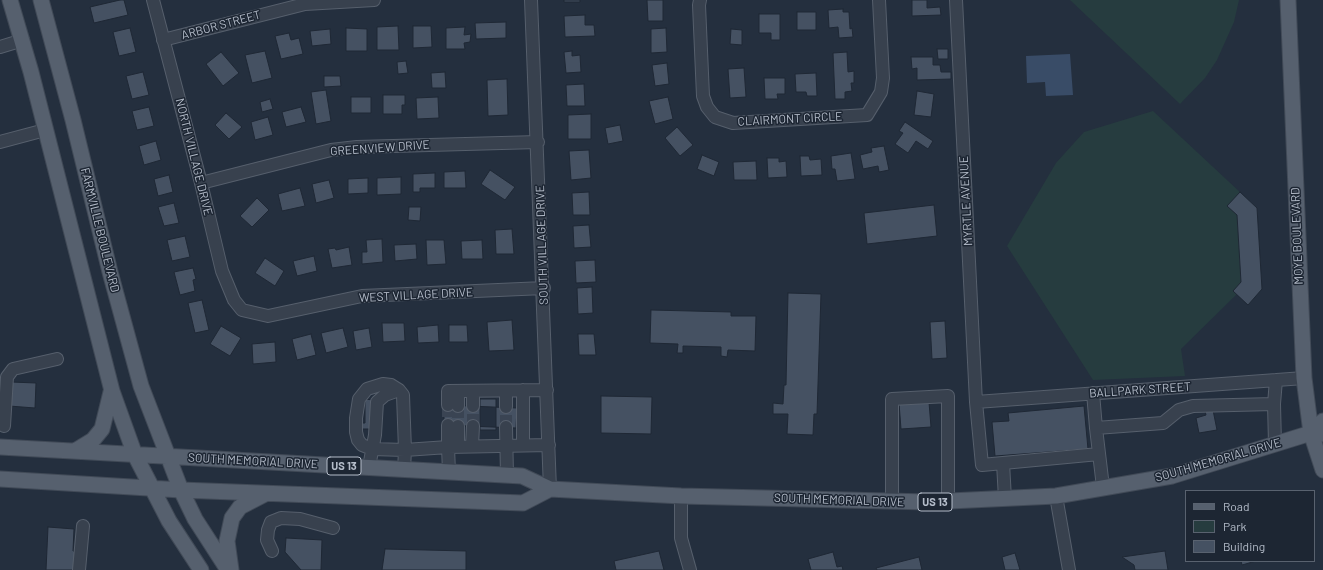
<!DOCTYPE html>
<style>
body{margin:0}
#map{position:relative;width:1323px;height:570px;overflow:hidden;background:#242f3e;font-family:Barlow,sans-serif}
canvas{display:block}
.legend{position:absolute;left:1185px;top:490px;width:130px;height:72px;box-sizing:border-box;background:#1d2633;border:1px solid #59626f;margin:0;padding:5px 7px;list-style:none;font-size:12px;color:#b4bcc9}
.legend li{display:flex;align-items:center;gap:8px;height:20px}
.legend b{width:20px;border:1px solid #59626f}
</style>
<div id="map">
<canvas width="1323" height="570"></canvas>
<ul class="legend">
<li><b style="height:5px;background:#56606e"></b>Road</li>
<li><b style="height:11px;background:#263c3f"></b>Park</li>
<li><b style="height:11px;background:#455162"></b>Building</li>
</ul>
</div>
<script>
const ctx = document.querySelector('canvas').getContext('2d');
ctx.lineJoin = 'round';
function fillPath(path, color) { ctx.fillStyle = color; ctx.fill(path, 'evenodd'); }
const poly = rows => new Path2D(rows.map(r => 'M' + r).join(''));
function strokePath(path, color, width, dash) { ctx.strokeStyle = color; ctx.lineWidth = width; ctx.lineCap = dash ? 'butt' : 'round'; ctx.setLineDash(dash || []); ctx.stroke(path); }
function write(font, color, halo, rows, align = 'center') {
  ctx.font = font + ' Barlow,sans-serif'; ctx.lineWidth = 3; ctx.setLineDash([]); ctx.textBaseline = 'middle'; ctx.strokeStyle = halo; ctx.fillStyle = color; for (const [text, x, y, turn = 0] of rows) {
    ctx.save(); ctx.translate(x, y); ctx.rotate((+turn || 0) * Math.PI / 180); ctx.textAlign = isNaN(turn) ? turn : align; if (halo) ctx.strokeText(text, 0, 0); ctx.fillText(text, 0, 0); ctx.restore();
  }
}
fillPath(poly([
 [1070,0,1239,0,1234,22,1217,60,1205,78,1180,104],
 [1153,111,1257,208,1262,289,1248,305,1237,294,1181,349,1185,376,1093,380,1007,246,1056,163,1084,132]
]), '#263c3f');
fillPath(poly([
 [1070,54,1073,95,1046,96,1045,82,1027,83,1026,56]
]), '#394c67');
const building = poly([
 [120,0,124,0,128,15,94,23,90,7,120,0],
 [564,0,580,0,580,2,564,2,564,0],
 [647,0,663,0,663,21,648,21,647,0],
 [912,0,927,0,927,8,940,7,941,15,912,16,912,0],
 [843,9,843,12,849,12,850,29,852,28,853,37,839,38,838,27,829,28,828,10,843,9],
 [797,12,816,12,816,30,797,30,797,12],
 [759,14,780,14,780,40,771,40,771,33,759,33,759,14],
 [585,15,585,25,594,25,595,36,565,37,564,16,585,15],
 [506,22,506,38,476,39,475,23,506,22],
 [398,26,399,50,377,50,377,27,398,26],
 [413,26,431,26,432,47,413,48,413,26],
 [465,27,464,35,471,34,470,42,464,43,465,49,446,49,446,28,465,27],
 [130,28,136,52,119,56,113,32,130,28],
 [346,28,367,29,367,51,346,51,346,28],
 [666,28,667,52,651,53,651,29,666,28],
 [330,29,331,44,312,46,310,31,330,29],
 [731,29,742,30,742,45,730,44,731,29],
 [289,33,291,40,299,38,303,54,281,59,275,36,289,33],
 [937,49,948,49,948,59,938,59,937,49],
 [265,51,272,78,252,83,245,55,265,51],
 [572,51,572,56,580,55,581,72,566,73,564,52,572,51],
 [221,52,239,73,223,86,206,64,221,52],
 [847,52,848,72,854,71,854,83,851,83,852,91,845,92,845,99,835,99,833,53,847,52],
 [911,57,933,57,933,65,940,65,941,72,951,72,951,79,917,80,917,68,912,69,911,57],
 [406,61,408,73,398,74,397,62,406,61],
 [667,63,669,84,655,86,652,65,667,63],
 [744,68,746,97,730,98,728,69,744,68],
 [143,72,149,95,132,99,126,76,143,72],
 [445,72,446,88,432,88,431,73,445,72],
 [816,73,817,96,807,96,806,92,796,92,795,74,816,73],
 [324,76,340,76,341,86,324,87,324,76],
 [764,78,785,78,785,94,777,94,778,99,765,99,764,78],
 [507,79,508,115,488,116,487,80,507,79],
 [584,84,585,106,567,106,566,85,584,84],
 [326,90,331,121,316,124,311,92,326,90],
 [917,91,934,94,931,117,914,115,917,91],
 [383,95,405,95,405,105,402,105,402,114,383,114,383,95],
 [351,97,371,97,371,113,351,113,351,97],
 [438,97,439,118,417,119,416,98,438,97],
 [668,97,673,119,655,124,649,101,668,97],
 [270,99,273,109,262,112,260,102,270,99],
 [149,107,154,126,137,130,132,111,149,107],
 [301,107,306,122,286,127,282,112,301,107],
 [226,113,242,127,229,139,215,125,226,113],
 [591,114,591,139,568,139,568,115,591,114],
 [268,117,273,135,255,140,251,122,268,117],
 [905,122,933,141,928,149,916,141,908,153,895,144,903,133,899,131,905,122],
 [620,125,623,141,608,144,605,128,620,125],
 [677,127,693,145,680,156,665,138,677,127],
 [156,141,161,160,144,165,139,146,156,141],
 [884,146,889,170,879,172,878,166,863,169,860,155,872,152,871,148,884,146],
 [589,150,591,178,571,180,569,151,589,150],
 [851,153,855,179,837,181,835,169,832,169,831,156,851,153],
 [702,155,719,162,714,176,697,169,702,155],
 [800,156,809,156,810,160,821,159,822,175,801,176,800,156],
 [767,158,779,158,779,162,786,161,787,177,768,178,767,158],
 [756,161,757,180,734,180,733,162,756,161],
 [490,170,515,187,505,200,481,184,490,170],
 [465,171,466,188,444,188,444,172,465,171],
 [435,173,435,188,420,188,420,192,413,192,413,174,435,173],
 [169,175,173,192,158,196,154,179,169,175],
 [401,177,401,194,377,195,377,178,401,177],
 [368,178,368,193,348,194,348,179,368,178],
 [329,180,334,198,316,203,312,184,329,180],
 [300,188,305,206,282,211,278,194,300,188],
 [589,192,590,215,573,215,572,193,589,192],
 [1240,192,1257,208,1262,289,1248,305,1233,291,1241,282,1237,215,1227,206,1240,192],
 [257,198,269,210,252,227,240,216,257,198],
 [174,203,179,223,164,226,158,207,174,203],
 [934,205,937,236,867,244,864,213,934,205],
 [409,207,421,207,420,221,408,220,409,207],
 [589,225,591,247,574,248,573,226,589,225],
 [512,229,514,254,496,254,495,230,512,229],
 [185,236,190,257,172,261,167,240,185,236],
 [382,239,383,262,362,264,362,252,367,252,366,240,382,239],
 [426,240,444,240,446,264,427,265,426,240],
 [482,240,483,259,462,259,461,241,482,240],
 [416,244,417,259,395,261,394,245,416,244],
 [349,247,352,265,332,268,328,249,335,248,336,250,349,247],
 [314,256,317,271,297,276,293,261,314,256],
 [265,258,284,271,275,286,255,273,265,258],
 [595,260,596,282,576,283,575,261,595,260],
 [193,268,196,279,193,280,195,291,180,295,174,272,193,268],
 [592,287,593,313,578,314,577,288,592,287],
 [788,293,821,294,817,414,814,414,813,435,787,434,788,414,773,414,773,403,783,404,784,385,786,385,788,293],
 [202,300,209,330,195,333,188,303,202,300],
 [651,310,731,312,731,316,756,316,755,351,728,350,727,357,721,356,721,347,683,346,683,353,677,353,678,344,650,343,651,310],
 [512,320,514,350,489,351,487,322,512,320],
 [945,321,947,358,932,359,930,322,945,321],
 [382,323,404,323,405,341,383,342,382,323],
 [438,325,439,342,418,343,417,327,438,325],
 [449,325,467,325,468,342,449,342,449,325],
 [221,326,241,338,230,356,210,344,221,326],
 [343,328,348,347,326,353,321,333,343,328],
 [369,328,372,347,356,350,353,331,369,328],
 [311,334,316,355,297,360,292,339,311,334],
 [578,334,594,334,596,355,579,355,578,334],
 [275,342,276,362,253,364,252,344,275,342],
 [11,382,36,383,35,408,9,406,11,382],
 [601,396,652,397,651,434,601,433,601,396],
 [365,399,373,400,374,429,361,429,361,423,365,423,365,399],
 [480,399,496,399,496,430,480,430,480,399],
 [929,402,931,427,901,429,899,403,929,402],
 [444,405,517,408,516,428,444,425,444,405],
 [1084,406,1088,449,995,456,992,422,1009,421,1008,413,1084,406],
 [1213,410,1217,430,1199,433,1196,418,1206,415,1205,411,1213,410],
 [48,527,74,529,73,551,78,552,77,570,46,570,48,527],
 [286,538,322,540,321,570,301,570,285,552,286,538],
 [385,549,466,551,466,570,382,570,385,549],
 [659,551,664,570,616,570,614,561,659,551],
 [1165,551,1168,570,1135,570,1134,565,1122,557,1165,551],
 [833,552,837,567,842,566,843,570,811,570,808,559,833,552],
 [1015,553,1020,570,1005,570,1002,557,1015,553],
 [919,557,922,570,877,570,876,568,919,557],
 [1241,561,1256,561,1242,565,1241,561]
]);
fillPath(building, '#455162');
strokePath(building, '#1f2835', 1);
strokePath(poly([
 [448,405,448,425],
 [458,406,458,426],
 [473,426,473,406],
 [506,427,506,407]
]), '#3a4453', 12, [12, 6]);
const minor = poly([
 [153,0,201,183,222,271,234,300,242,310,268,316,362,296,544,288],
 [531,0,550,489],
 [700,0,699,5,703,96,707,107,715,117,733,123,867,115,881,92,883,78,879,0],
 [956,0,976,402,982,465,1003,463,1005,499],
 [163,40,305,4,374,0],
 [0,47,23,40],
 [0,142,45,130],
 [201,183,331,150,357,147,538,142],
 [383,384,391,385,399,390,403,395,405,450,372,449,362,445,358,440,356,432,356,418,359,399,367,389,383,384],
 [523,390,523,445],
 [458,391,458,406],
 [506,391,506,407],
 [1093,393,1096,428],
 [976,402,1304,378],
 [1274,404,1276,380],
 [448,405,448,391,547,390],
 [473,406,473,391],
 [448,425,448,447,549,445],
 [4,426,7,377,13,369,57,359],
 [506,427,507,475],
 [472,446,473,426],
 [458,447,458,426],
 [1003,463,1099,454],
 [369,467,375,435,377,402,385,395,399,390],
 [404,470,405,450,448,447,449,472],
 [1103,487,1096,428,1163,423,1179,410,1193,406,1274,404,1275,444],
 [681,496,681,538,690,570],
 [1056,496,1069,570],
 [892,501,892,399,948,396,948,502],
 [272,551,267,540,268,530,271,522,281,518,300,519,333,528],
 [79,570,83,526]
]);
const major = poly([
 [10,0,31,72,112,391,135,455,169,521,201,570],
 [41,0,73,120,110,272,141,386,181,490,195,519,228,570],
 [1288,0,1304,378,1311,433,1323,470],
 [1311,433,1323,421],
 [0,447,522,476,550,489,681,496,928,502,1056,496,1172,476,1311,433,1323,434],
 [75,451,93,440,102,429,111,392],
 [0,479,181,490,523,503,550,489],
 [231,570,227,541,232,518,240,507,265,494]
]);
strokePath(minor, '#565f6c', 14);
strokePath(major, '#414a57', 17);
strokePath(minor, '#38414e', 12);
strokePath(major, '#56606e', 15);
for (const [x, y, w] of [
 [344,466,34],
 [935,502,34]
]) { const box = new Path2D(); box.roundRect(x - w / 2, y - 9, w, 18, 3); ctx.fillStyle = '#1d2633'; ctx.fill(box); strokePath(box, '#b4bcc9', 1); }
write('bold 11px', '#b4bcc9', null, [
 ["US 13",344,466],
 ["US 13",935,502]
]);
write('12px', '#b4bcc9', '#1d2633', [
 ["ARBOR STREET",221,25,-15],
 ["CLAIRMONT CIRCLE",790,119,-3],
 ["GREENVIEW DRIVE",380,148,-4],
 ["NORTH VILLAGE DRIVE",194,157,76],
 ["MYRTLE AVENUE",966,201,-93],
 ["FARMVILLE BOULEVARD",100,230,76],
 ["MOYE BOULEVARD",1297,236,-92],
 ["SOUTH VILLAGE DRIVE",542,245,-92],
 ["WEST VILLAGE DRIVE",416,295,-3],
 ["BALLPARK STREET",1140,390,-4],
 ["SOUTH MEMORIAL DRIVE",1218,460,-16],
 ["SOUTH MEMORIAL DRIVE",253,461,3],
 ["SOUTH MEMORIAL DRIVE",839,500,2]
]);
</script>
